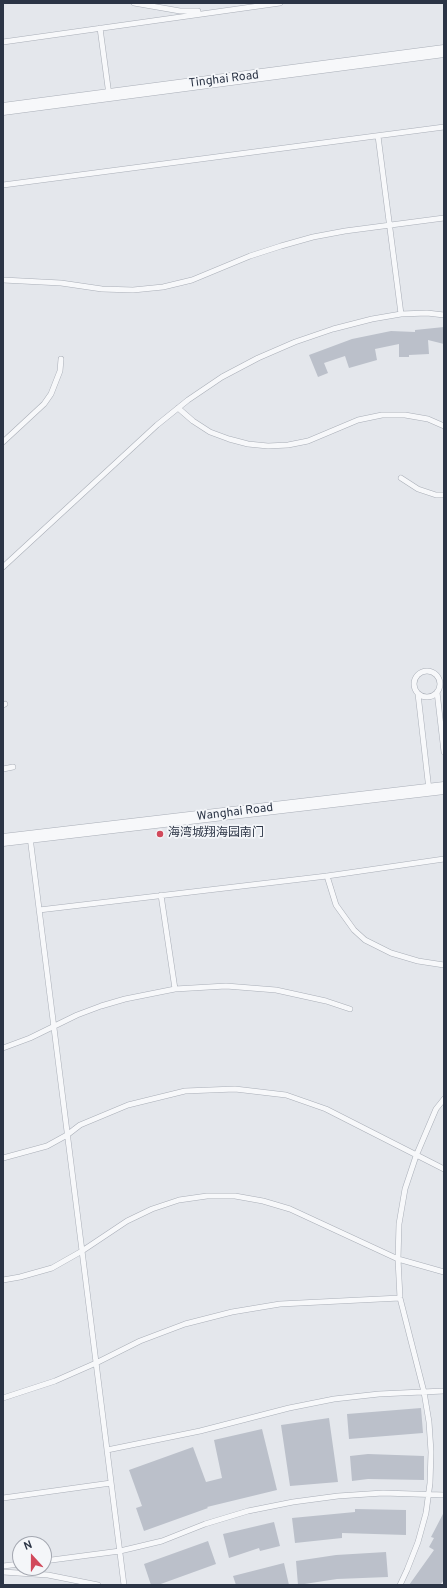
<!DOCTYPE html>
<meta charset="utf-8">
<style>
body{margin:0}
#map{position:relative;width:447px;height:1588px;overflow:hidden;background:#e4e7ec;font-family:Overpass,sans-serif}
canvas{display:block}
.frame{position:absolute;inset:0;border:4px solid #2b3445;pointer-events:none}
.north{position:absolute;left:12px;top:1536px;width:40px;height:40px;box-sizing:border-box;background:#f4f6f9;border:1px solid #a4a8b1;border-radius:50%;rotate:339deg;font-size:11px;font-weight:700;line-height:16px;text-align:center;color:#2b3445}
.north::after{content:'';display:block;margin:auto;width:14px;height:18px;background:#d1495b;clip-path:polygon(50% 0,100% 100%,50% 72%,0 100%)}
</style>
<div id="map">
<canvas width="447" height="1588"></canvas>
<div class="frame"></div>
<div class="north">N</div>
</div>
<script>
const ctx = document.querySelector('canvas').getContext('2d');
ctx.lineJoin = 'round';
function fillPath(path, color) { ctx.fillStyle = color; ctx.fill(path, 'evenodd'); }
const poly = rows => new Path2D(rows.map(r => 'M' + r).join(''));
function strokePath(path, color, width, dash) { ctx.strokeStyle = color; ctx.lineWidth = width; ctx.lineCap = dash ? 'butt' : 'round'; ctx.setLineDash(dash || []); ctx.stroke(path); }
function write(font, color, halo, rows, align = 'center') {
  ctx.font = font + ' Overpass,"Noto Sans SC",sans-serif'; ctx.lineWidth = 3.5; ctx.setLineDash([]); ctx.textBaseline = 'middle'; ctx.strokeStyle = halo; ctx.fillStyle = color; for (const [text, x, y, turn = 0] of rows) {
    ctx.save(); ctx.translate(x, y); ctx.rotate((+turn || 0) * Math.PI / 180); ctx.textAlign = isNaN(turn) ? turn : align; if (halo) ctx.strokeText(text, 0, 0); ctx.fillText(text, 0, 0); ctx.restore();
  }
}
fillPath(poly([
 [444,327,444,344,428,340,429,354,409,355,409,357,399,357,399,344,375,349,377,360,349,368,345,356,324,363,328,373,318,377,309,355,352,339,391,331,415,332,415,330],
 [421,1408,423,1433,349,1439,347,1414],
 [329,1418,338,1482,290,1486,281,1425],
 [262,1429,277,1490,207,1507,208,1508,144,1531,136,1508,142,1506,129,1470,193,1447,206,1482,222,1478,214,1440],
 [368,1454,424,1456,424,1480,368,1479,352,1481,350,1456],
 [355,1509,406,1510,406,1535,342,1533,342,1538,295,1543,292,1518,355,1512],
 [444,1512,444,1580,440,1585,409,1585,434,1550,429,1547,434,1538,431,1537],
 [274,1522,280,1546,260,1551,259,1548,229,1558,223,1534],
 [208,1541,216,1564,158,1585,151,1585,144,1564],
 [386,1552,388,1577,337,1579,298,1585,296,1561,336,1555],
 [284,1563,289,1585,236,1585,233,1576]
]), '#bbc0ca');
const service = poly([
 [134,3,180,11,198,11],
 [100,28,109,95],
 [3,42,280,3],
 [378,136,401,314],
 [3,185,444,127],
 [3,280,61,283,102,289,133,290,163,287,192,280,250,256,281,246,313,237,345,231,444,218],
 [178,408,193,421,210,432,229,439,248,444,268,446,288,445,308,441,358,420,382,415,405,415,428,419,444,426],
 [3,442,44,404,51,394,60,371,61,359],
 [401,478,418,489,436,495,444,495],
 [3,567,157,425,188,400,222,377,258,358,295,342,333,329,372,319,401,314,427,313,444,315],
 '414 684a13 13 0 1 1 26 0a13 13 0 1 1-26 0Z',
 [437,692,444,752],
 [418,694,429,790],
 [3,705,5,704],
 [3,769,13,767],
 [30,837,124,1585],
 [327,876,336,905,354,930,365,940,391,953,418,961,444,965],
 [161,895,175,989],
 [39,910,327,876,444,859],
 [3,1048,30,1038,77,1015,101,1006,125,999,175,989,226,986,276,990,326,1001,350,1009],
 [3,1158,47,1146,67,1135,80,1125,128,1105,185,1091,235,1089,286,1095,326,1109,444,1169],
 [3,1280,20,1277,52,1268,82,1251,127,1221,152,1209,179,1200,207,1196,235,1196,263,1201,290,1209,398,1259,444,1272],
 [3,1398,55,1381,96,1363,140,1341,185,1324,232,1312,280,1304,400,1298],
 [107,1450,200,1431,289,1408,334,1399,379,1394,444,1391],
 [3,1498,111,1483],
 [44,1561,120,1551,162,1541,205,1524,248,1511,293,1502,338,1496,383,1493,444,1495],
 [3,1566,20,1564],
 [3,1572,48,1575,98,1585],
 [400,1585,407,1570,418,1542,426,1513,430,1483,431,1452,429,1422,424,1392,400,1298,398,1259,399,1224,405,1189,416,1156,436,1109,444,1099]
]);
const tertiary = poly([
 [3,109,444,51],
 [3,840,444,788]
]);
strokePath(service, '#a9aeb7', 6);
strokePath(tertiary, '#a9aeb7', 13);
strokePath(service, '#f7f8fa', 5);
strokePath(tertiary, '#f7f8fa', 12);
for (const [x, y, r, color] of [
 [160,834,4,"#d1495b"]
]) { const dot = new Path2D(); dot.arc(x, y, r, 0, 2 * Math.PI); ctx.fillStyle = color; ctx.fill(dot); strokePath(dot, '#f4f6f9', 1.5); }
write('12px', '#2b3445', '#f4f6f9', [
 ["Tinghai Road",224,80,-7],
 ["Wanghai Road",235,813,-7]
]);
write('12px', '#2b3445', '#f4f6f9', [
 ["海湾城翔海园南门",168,834]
], 'left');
</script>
